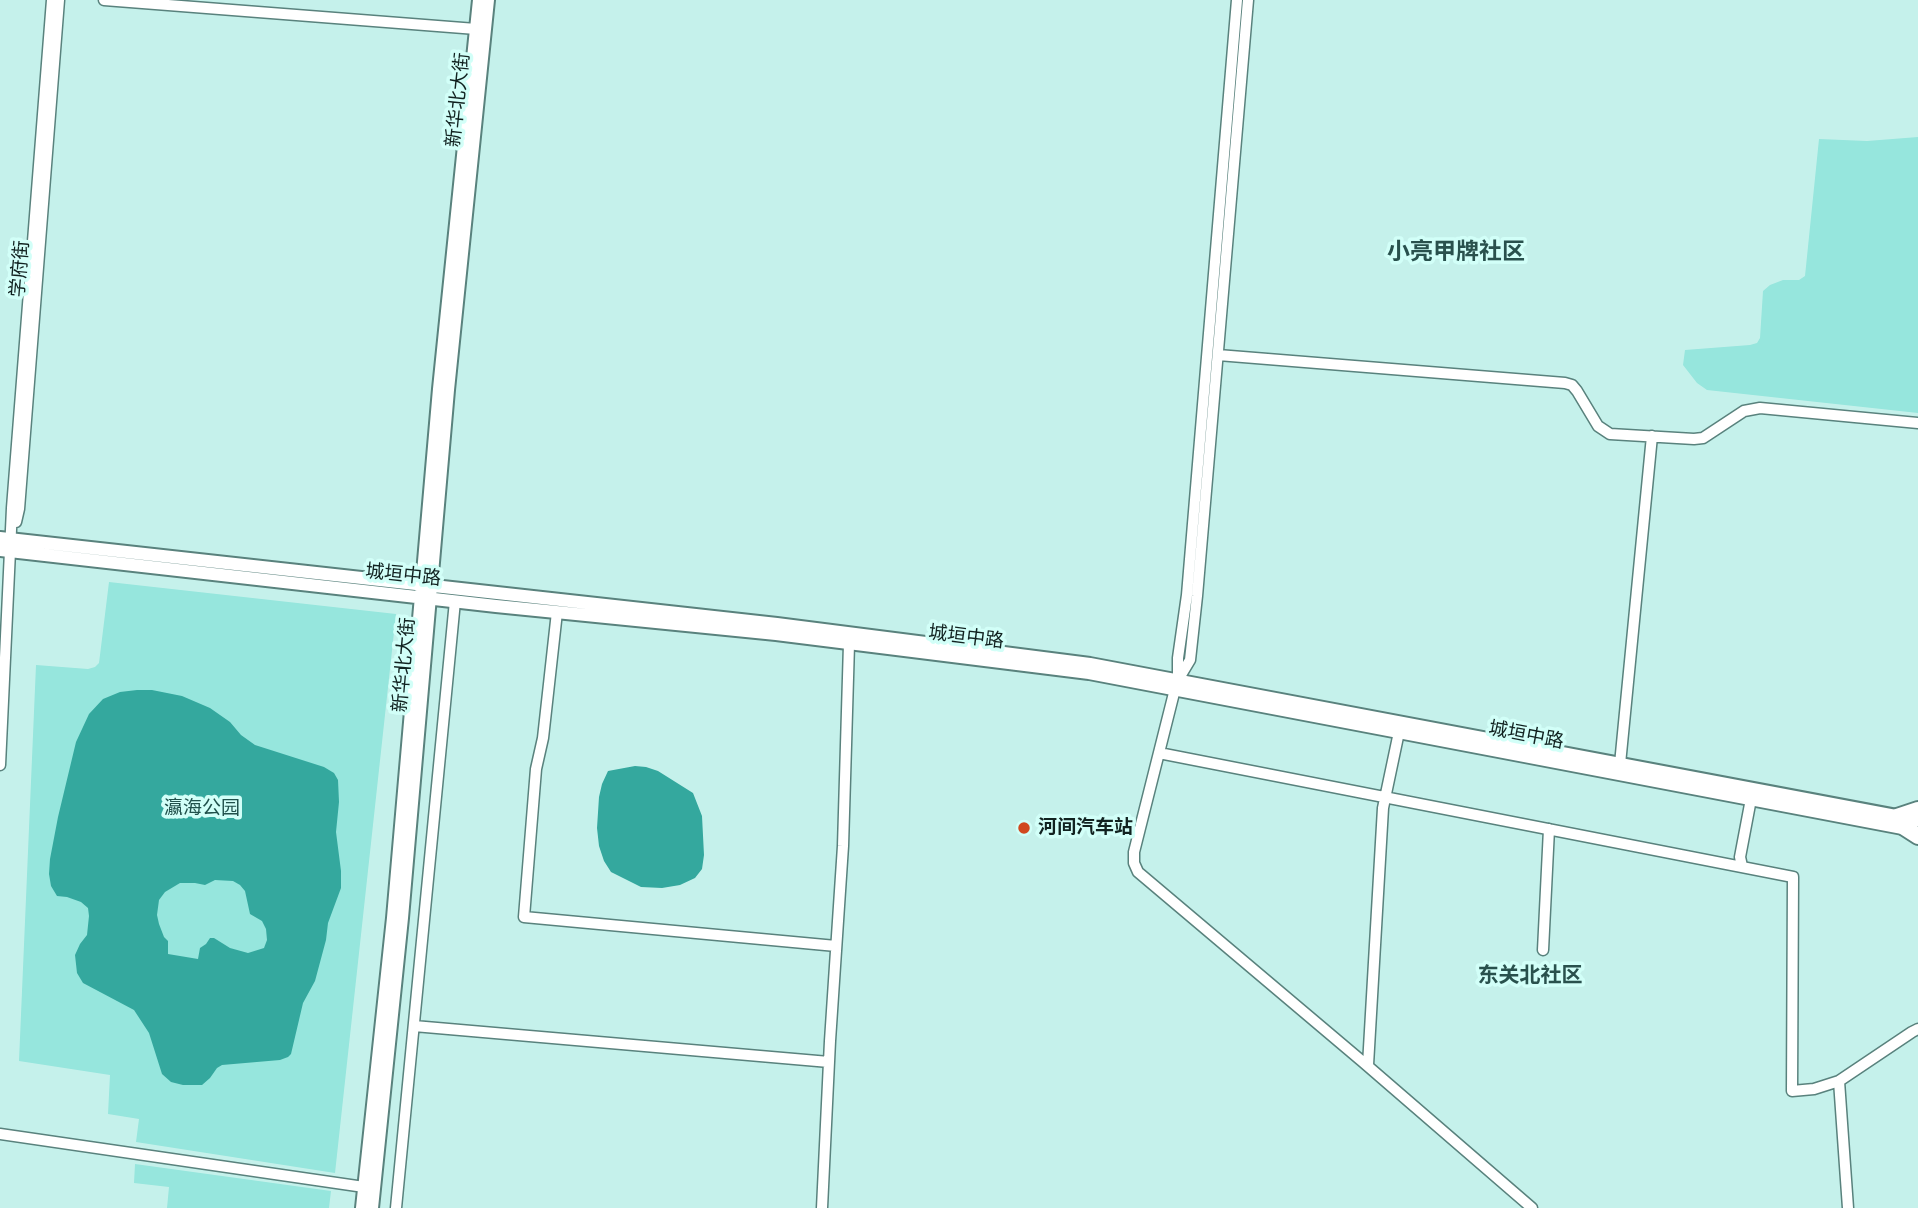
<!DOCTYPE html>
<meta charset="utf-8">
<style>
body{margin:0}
canvas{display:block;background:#c5f1eb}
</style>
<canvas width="1918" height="1208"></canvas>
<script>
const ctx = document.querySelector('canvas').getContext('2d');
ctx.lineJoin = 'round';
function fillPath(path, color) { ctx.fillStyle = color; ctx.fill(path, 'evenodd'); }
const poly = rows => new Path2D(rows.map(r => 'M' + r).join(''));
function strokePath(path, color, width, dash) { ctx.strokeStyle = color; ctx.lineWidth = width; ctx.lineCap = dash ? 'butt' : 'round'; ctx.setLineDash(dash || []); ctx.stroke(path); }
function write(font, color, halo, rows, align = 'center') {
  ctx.font = font + ' Poppins,"Noto Sans SC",sans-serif'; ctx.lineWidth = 7; ctx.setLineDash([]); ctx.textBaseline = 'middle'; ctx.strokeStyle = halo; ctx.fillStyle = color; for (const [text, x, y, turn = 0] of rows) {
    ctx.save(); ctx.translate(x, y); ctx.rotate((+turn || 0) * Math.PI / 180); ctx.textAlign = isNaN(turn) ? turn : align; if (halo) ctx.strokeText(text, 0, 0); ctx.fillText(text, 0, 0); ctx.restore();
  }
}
fillPath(poly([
 [1918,137,1918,413,1707,390,1697,383,1683,365,1685,350,1750,345,1757,343,1760,338,1763,291,1770,285,1783,280,1799,280,1805,276,1819,139,1867,141],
 [109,582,396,614,335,1173,136,1142,139,1119,108,1114,110,1075,19,1061,36,665,88,669,95,667,99,663],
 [135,1164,331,1191,329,1208,167,1208,169,1187,134,1183]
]), '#96e6dd');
fillPath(poly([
 [137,690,152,690,182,696,210,708,230,722,241,735,255,745,324,767,334,773,338,780,339,802,336,832,341,871,341,888,328,923,326,940,315,981,303,1003,291,1054,288,1057,280,1060,222,1065,217,1068,210,1078,202,1085,183,1085,171,1082,162,1074,149,1033,134,1010,83,983,77,973,75,955,80,944,87,935,89,916,88,908,81,902,67,897,57,896,51,886,49,874,50,859,58,817,76,742,89,714,103,699,120,692],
 [215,880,233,881,240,885,245,891,250,914,262,921,266,929,267,940,264,948,248,953,230,948,214,938,210,938,206,944,200,948,198,959,168,954,168,941,164,937,159,924,157,915,159,900,165,892,180,883,195,883,205,885],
 [635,766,646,767,658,771,693,793,702,816,704,855,702,869,695,878,680,885,662,888,641,887,611,872,604,861,599,846,597,828,599,797,602,784,608,771]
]), '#34a89e');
const minor = poly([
 [104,0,476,29],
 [1248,0,1197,596,1190,660,1178,680,1175,689,1134,852,1134,863,1138,872,1363,1062,1532,1208],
 [1218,355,1565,383,1572,385,1577,391,1598,426,1610,434,1694,439,1703,438,1744,411,1760,408,1918,423],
 [16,522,19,509,59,0],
 [557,612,543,738,536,769,524,917,836,946],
 [1178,679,1178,658,1187,595,1237,0],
 [1159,753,1793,877,1792,1091,1814,1089,1839,1081,1912,1032,1918,1029],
 [1620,764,1652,436],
 [0,765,12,508,52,0],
 [1742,866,1740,857,1751,799],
 [1543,950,1549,829],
 [414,1026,829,1062],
 [1368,1065,1383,808,1399,732],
 [1839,1081,1848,1208],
 [0,1134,364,1187],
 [396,1208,455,601],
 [822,1208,830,1041,843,846,849,644]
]);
const major = poly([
 [0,538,777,624,1090,664,1918,820],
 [0,550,496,606,776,634,1089,673,1913,830],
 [362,1208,393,918,439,389,479,0],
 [372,1208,402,918,448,390,488,0]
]);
const highway = poly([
 [1897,816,1918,809],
 [1904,828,1918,837]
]);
strokePath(minor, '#59827d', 13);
strokePath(major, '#59827d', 16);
strokePath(highway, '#59827d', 18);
strokePath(minor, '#fff', 10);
strokePath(major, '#fff', 12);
strokePath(highway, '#fff', 14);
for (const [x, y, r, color] of [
 [1024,828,7,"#d1481f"]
]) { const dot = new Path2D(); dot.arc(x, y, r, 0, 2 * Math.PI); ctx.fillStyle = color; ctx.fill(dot); strokePath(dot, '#d2fff8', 2.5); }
write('19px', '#112220', '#d2fff8', [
 ["新华北大街",459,100,-84],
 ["学府街",21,269,-85],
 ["城垣中路",403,576,6],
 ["城垣中路",966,638,7],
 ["新华北大街",405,665,-85],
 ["城垣中路",1526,736,11]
]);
write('19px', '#21514c', '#d2fff8', [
 ["瀛海公园",202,809]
]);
write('bold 19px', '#112220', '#d2fff8', [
 ["河间汽车站",1038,828]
], 'left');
write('bold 21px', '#29514d', '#d2fff8', [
 ["东关北社区",1530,977]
]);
write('bold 23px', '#29514d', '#d2fff8', [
 ["小亮甲牌社区",1456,253]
]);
</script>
